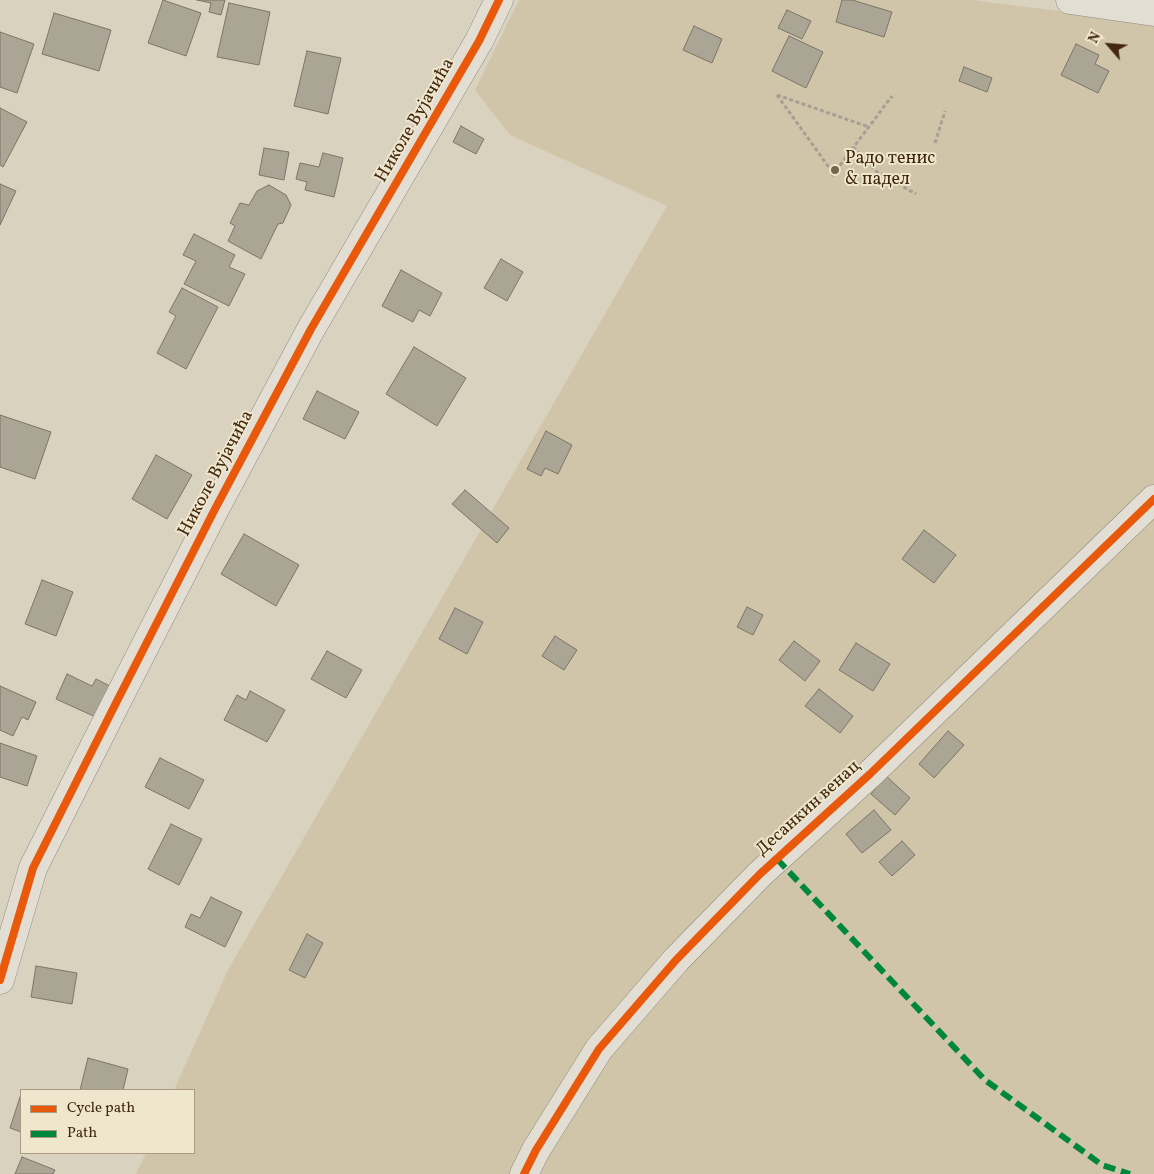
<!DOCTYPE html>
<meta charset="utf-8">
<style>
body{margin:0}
#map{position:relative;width:1154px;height:1174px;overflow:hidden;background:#d9d2be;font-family:Vollkorn,serif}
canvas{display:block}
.legend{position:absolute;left:20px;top:1089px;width:175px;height:65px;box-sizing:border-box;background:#eee6cd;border:1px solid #a99a81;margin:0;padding:6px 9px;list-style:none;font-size:15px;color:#422810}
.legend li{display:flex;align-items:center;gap:10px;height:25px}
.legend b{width:25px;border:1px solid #a99a81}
.north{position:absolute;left:1084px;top:20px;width:50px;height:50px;-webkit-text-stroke:4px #eee6cd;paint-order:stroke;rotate:297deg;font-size:14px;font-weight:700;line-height:20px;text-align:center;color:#422810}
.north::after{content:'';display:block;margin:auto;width:18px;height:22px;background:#422810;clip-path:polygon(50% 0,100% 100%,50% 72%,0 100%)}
</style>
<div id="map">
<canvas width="1154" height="1174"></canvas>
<ul class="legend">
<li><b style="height:6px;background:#e8590c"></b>Cycle path</li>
<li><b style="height:6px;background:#00873e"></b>Path</li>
</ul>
<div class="north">N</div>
</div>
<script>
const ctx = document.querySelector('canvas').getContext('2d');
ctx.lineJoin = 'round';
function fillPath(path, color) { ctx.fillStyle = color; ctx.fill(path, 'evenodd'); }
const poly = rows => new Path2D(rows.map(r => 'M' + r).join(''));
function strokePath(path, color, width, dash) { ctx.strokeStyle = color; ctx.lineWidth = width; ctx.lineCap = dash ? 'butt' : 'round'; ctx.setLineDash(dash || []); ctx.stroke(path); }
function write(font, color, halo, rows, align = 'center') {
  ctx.font = font + ' Vollkorn,serif'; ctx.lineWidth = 4; ctx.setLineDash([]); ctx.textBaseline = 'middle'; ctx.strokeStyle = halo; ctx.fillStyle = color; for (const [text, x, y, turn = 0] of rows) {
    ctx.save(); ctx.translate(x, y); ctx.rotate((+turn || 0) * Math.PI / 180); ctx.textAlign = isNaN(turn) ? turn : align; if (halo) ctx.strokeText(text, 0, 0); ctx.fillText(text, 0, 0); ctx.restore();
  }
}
fillPath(poly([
 [519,0,972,0,1074,13,1154,0,1154,1174,136,1174,146,1153,194,1153,194,1090,174,1090,228,970,667,206,510,135,475,90]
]), '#d0c5a8');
const building = poly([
 [163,0,201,13,186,56,148,43,163,0],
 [197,0,225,0,221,15,209,12,211,3,197,0],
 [842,0,852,0,892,12,884,37,836,22,842,0],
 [229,3,270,12,259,65,217,57,229,3],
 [787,10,811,21,802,39,778,28,787,10],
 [54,13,111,30,99,71,42,54,54,13],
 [694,26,722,39,712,63,683,50,694,26],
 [0,32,34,44,17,93,0,87,0,32],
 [789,36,823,52,806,88,772,71,789,36],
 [1076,44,1099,55,1095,64,1109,71,1098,93,1061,75,1076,44],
 [307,51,341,58,328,114,294,106,307,51],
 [964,67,992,78,987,92,959,81,964,67],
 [0,108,27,122,3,167,0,165,0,108],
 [461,126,484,139,476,154,453,142,461,126],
 [264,148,289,152,284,180,259,175,264,148],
 [323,153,343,158,334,197,305,190,307,182,296,179,300,163,319,167,323,153],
 [0,184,16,191,0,225,0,184],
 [269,185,286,195,291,205,283,223,278,224,261,259,228,241,235,226,230,223,240,203,249,205,257,191,269,185],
 [194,234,235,255,229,267,245,274,229,306,184,284,196,261,183,255,194,234],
 [501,259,523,272,507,301,484,288,501,259],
 [401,270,442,293,430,316,419,310,413,322,382,306,401,270],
 [182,288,218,307,186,369,157,353,176,316,169,312,182,288],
 [414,347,466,378,437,426,386,394,414,347],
 [317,391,359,412,345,439,303,419,317,391],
 [0,415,51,432,35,479,0,467,0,415],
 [546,431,572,445,558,474,545,468,541,476,527,469,546,431],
 [156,455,192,475,167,519,132,499,156,455],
 [465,490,509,528,497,543,452,504,465,490],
 [924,530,956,555,934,583,902,559,924,530],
 [244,534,299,565,276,606,221,574,244,534],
 [42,580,73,592,56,636,25,624,42,580],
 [747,607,763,615,753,635,737,627,747,607],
 [455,608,483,622,467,654,439,639,455,608],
 [555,636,577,650,564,670,542,656,555,636],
 [794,641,820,661,805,681,779,660,794,641],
 [856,643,890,664,873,691,839,670,856,643],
 [327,651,362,670,346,698,311,679,327,651],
 [67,674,92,686,96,679,114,688,100,719,56,699,67,674],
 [0,686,36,702,28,720,22,717,13,736,0,730,0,686],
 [819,689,853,716,840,733,805,706,819,689],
 [250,691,285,710,267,742,224,720,237,695,246,700,250,691],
 [948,731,964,745,934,778,919,764,948,731],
 [0,743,37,756,27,786,0,777,0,743],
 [160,758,204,780,189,809,145,787,160,758],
 [886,776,910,798,895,815,871,794,886,776],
 [874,810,891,830,862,853,846,834,874,810],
 [171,824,202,839,179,885,148,869,171,824],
 [902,841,915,855,892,876,879,862,902,841],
 [211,897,242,912,225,947,185,927,191,914,200,918,211,897],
 [307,934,323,943,305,978,289,970,307,934],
 [36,966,77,973,72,1004,31,997,36,966],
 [88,1058,128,1069,123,1090,80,1090,88,1058],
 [21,1094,21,1132,10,1128,21,1094],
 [22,1157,55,1170,53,1174,15,1174,22,1157]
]);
fillPath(building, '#aba596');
strokePath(building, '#7d7567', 1);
const minor = poly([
 [0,980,33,868,116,703,215,509,311,329,479,41,499,0]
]);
const tertiary = poly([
 [1070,0,1154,12],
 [524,1174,536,1150,599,1049,676,960,760,874,870,774,1154,499]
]);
strokePath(minor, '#938c7e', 29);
strokePath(tertiary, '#938c7e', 29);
strokePath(poly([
 [777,95,869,127],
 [777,95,833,173],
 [935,143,945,111],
 [853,147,877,172,916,194],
 [832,176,892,96]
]), '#a5a095', 3, [4, 2.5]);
strokePath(minor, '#e2ded4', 28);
strokePath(tertiary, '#e2ded4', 28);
strokePath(poly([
 [777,859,985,1080,1102,1165,1130,1174]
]), '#00873e', 6, [12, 6]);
strokePath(poly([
 [0,980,33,868,116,703,215,509,311,329,479,41,499,0],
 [524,1174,536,1150,599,1049,676,960,760,874,870,774,1154,499]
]), '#e8590c', 8);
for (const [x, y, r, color] of [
 [835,170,5,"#77644d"]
]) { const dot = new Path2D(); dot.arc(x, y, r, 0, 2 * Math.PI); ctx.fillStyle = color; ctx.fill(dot); strokePath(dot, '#eee6cd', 2); }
write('18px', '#422810', '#eee6cd', [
 ["Николе Вујачића",416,121,-60],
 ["Николе Вујачића",217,474,-62],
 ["Десанкин венац",809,809,-42]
]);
write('18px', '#422810', '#eee6cd', [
 ["Радо тенис",845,160],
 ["& падел",845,181]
], 'left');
</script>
